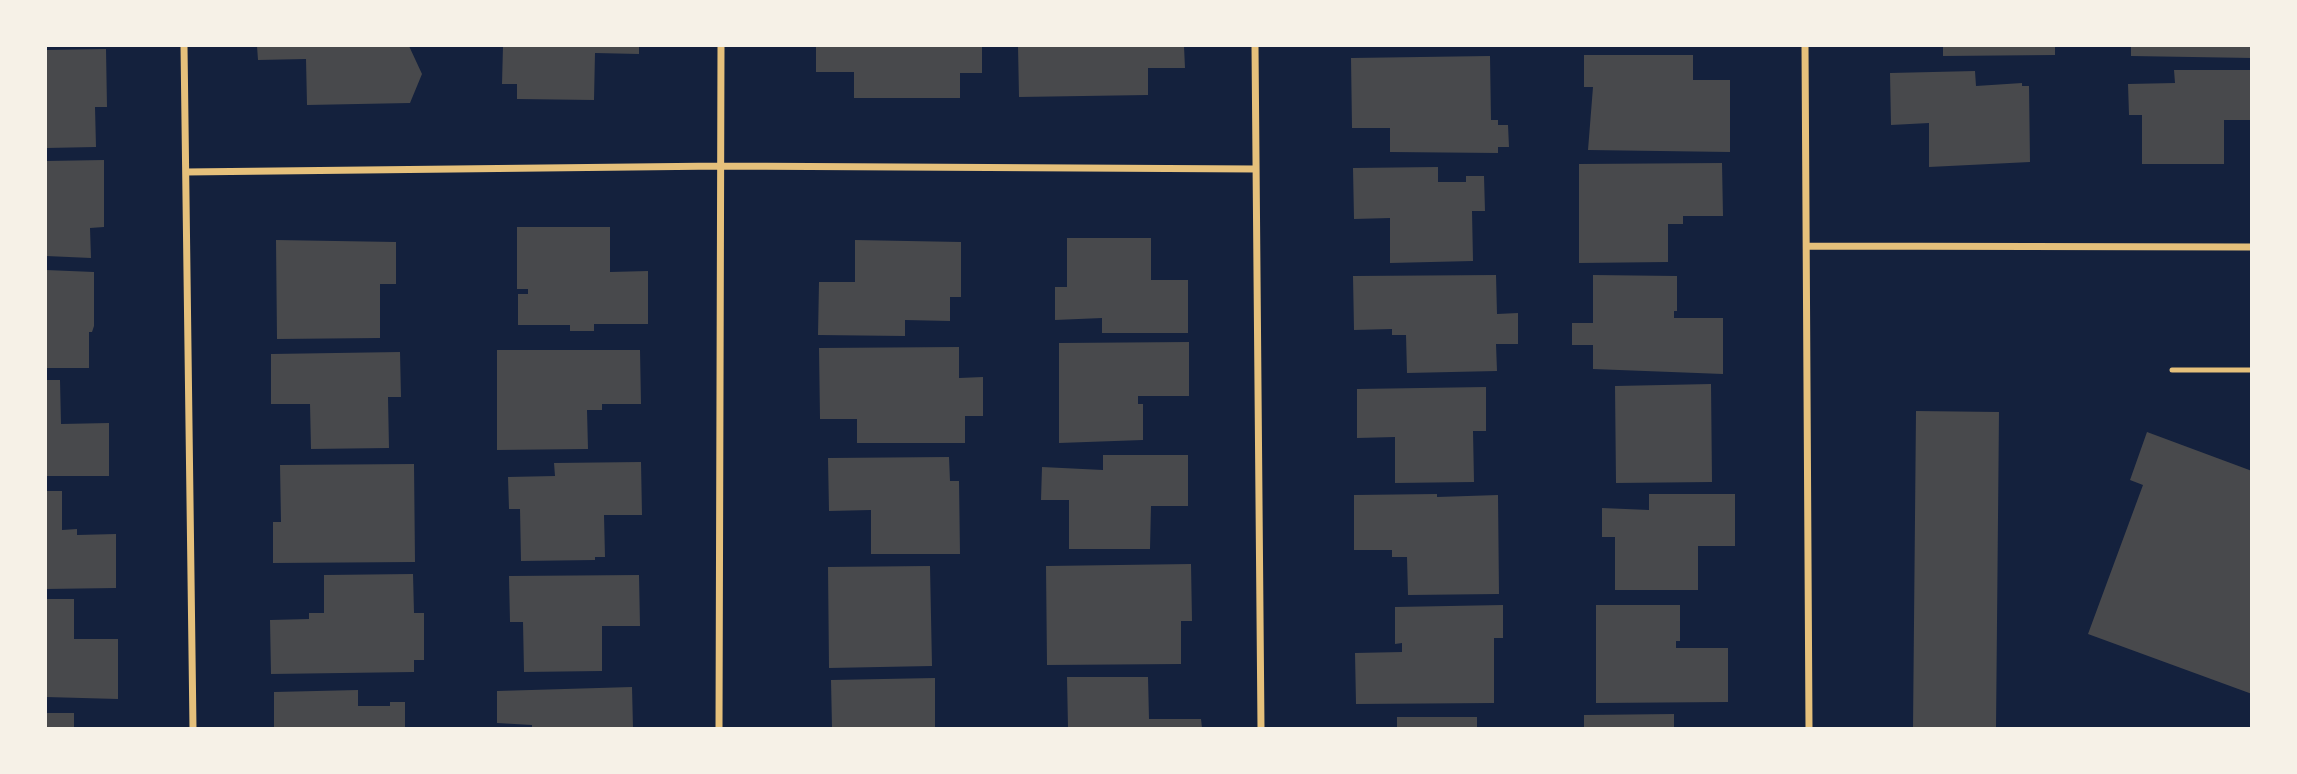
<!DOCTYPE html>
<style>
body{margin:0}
#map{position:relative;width:2297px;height:774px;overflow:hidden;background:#14213d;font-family:Lato,sans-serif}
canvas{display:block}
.frame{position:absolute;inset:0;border:47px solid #f6f1e7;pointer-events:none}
</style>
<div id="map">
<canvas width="2297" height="774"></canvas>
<div class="frame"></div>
</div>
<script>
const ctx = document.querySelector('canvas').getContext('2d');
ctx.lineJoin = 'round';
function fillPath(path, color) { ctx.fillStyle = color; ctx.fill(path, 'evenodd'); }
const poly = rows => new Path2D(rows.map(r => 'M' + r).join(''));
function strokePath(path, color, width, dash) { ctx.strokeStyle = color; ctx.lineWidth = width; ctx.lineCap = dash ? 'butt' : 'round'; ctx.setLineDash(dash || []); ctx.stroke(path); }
fillPath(poly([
 [257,46,409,46,422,74,410,103,307,105,306,59,258,60],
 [503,46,639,46,639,54,595,53,594,100,517,99,517,84,502,84],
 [816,46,982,46,982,73,960,73,960,98,854,98,854,72,816,72],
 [1018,46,1184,46,1185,68,1148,68,1148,95,1019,97],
 [1943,46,2055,46,2055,55,1943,56],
 [2131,46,2252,46,2252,58,2131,56],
 [106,49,107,107,95,107,96,147,46,148,46,50],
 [1584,55,1693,55,1693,80,1730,80,1730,152,1588,150,1593,87,1584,87],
 [1490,56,1491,120,1498,120,1498,125,1508,125,1509,147,1498,147,1498,153,1390,152,1390,128,1352,128,1351,58],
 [2174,70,2252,70,2252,120,2224,120,2224,164,2142,164,2142,115,2129,115,2128,84,2175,83],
 [1975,71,1976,86,2022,83,2022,86,2029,86,2030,162,1929,167,1929,123,1891,125,1890,73],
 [104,160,104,227,90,228,91,258,46,256,46,161],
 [1722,163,1723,216,1683,216,1683,224,1668,224,1668,262,1579,263,1579,164],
 [1438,167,1438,182,1466,182,1466,176,1484,176,1485,211,1472,211,1473,261,1390,263,1390,218,1354,219,1353,168],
 [517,227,610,227,610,272,648,271,648,324,594,324,594,331,570,331,570,325,518,325,518,294,528,294,528,289,517,289],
 [1067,238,1151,238,1151,280,1188,280,1188,333,1102,333,1102,318,1055,320,1055,287,1067,287],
 [276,240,396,242,396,284,380,284,380,338,277,339],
 [855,240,961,242,961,297,950,297,950,321,905,320,905,336,818,335,819,282,855,282],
 [46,270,94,272,94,326,92,332,89,332,89,368,46,368],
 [1496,275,1497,314,1518,313,1518,344,1496,344,1497,371,1407,373,1406,335,1392,335,1392,329,1354,330,1353,276],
 [1593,275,1677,276,1677,311,1674,311,1674,318,1723,318,1723,374,1593,369,1593,345,1572,345,1572,323,1593,323],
 [1189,342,1189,396,1138,396,1138,404,1143,404,1143,440,1059,443,1059,343],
 [959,347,959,378,983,377,983,416,965,416,965,443,857,443,857,419,820,419,819,348],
 [497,350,640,350,641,404,602,404,602,410,587,410,588,449,497,450],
 [400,352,401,397,388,397,389,448,311,449,310,404,271,404,271,354],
 [46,380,60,380,61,424,109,423,109,476,46,476],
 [1711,384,1712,482,1616,483,1615,386],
 [1486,387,1486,431,1473,431,1474,482,1395,483,1395,437,1357,438,1357,389],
 [1916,411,1999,412,1996,728,1913,728],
 [2147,432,2252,471,2252,694,2088,634,2143,485,2130,480],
 [1103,455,1188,455,1188,506,1151,506,1150,549,1069,549,1069,500,1041,500,1042,467,1103,470],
 [949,457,950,481,959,481,960,554,871,554,871,510,829,511,828,458],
 [641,462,642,515,604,515,605,557,595,557,595,560,521,561,520,509,509,509,508,477,555,476,554,463],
 [414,464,415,562,273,563,273,522,281,522,280,465],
 [46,491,62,491,62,530,77,529,77,535,116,534,116,588,46,589],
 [1437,494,1437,497,1498,495,1499,594,1408,595,1407,557,1392,557,1392,550,1354,550,1354,495],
 [1649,494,1735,494,1735,546,1698,546,1698,590,1615,590,1615,537,1602,537,1602,508,1649,510],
 [1191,564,1192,621,1181,621,1181,664,1047,665,1046,566],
 [930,566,932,666,829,668,828,567],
 [413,574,414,613,424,613,424,660,414,660,414,672,271,674,270,620,309,619,309,613,324,613,324,575],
 [639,575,640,626,602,626,602,671,524,672,523,622,510,622,509,576],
 [46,599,74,599,74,639,118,639,118,699,46,697],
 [1503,605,1503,638,1494,638,1494,703,1356,704,1355,653,1402,652,1402,643,1395,644,1395,607],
 [1596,605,1680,605,1680,641,1676,641,1676,648,1728,648,1728,702,1596,703],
 [1067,677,1148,677,1149,719,1201,719,1202,728,1068,728],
 [935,678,935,728,832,728,831,680],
 [632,687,633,728,532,728,532,725,497,723,497,691],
 [358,690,358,706,390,706,390,702,405,702,405,728,274,728,274,692],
 [46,713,74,713,74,728,46,728],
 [1674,714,1674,728,1584,728,1584,715],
 [1397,717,1477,717,1477,728,1397,728]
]), '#48494c');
strokePath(poly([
 [2172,370,2252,370]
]), '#e5c07b', 5);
strokePath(poly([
 [184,46,193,728],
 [1255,46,1261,728],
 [1805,46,1809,728],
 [186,172,721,166,1256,169],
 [1807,246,2252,247],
 [719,728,721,46]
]), '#e5c07b', 7);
</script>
